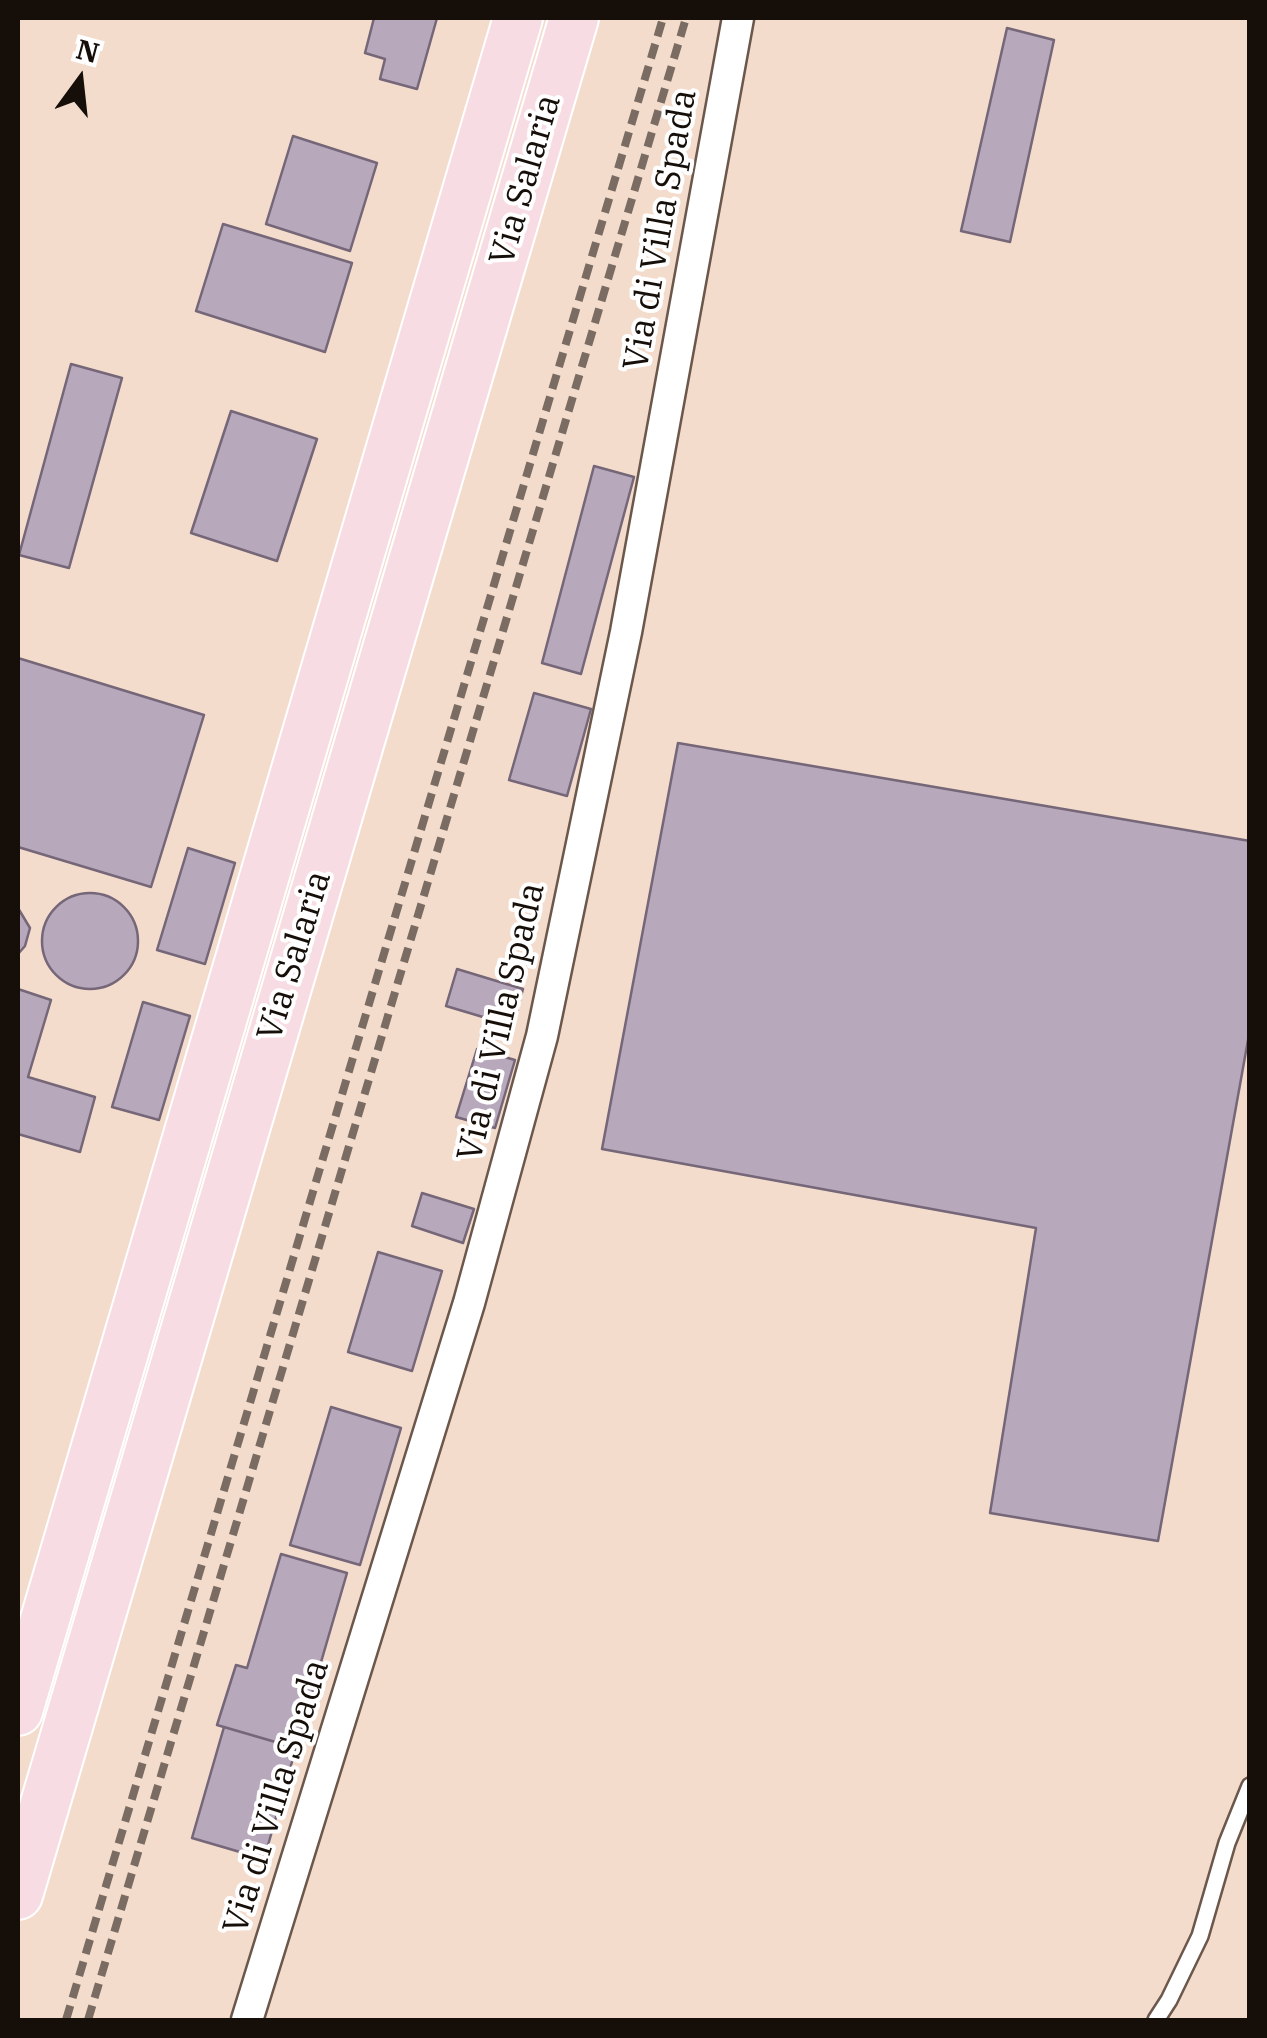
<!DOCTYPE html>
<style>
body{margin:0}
#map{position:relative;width:1267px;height:2038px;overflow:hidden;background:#f4dccd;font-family:"IBM Plex Serif",serif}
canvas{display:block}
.frame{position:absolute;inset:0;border:20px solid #150e09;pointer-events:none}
.north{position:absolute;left:30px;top:30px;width:100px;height:100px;-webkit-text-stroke:8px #fff;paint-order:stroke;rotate:15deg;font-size:28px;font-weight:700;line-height:40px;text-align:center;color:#150e09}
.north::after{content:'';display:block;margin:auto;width:35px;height:45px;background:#150e09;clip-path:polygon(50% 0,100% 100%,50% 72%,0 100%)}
</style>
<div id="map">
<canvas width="1267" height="2038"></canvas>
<div class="frame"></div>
<div class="north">N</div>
</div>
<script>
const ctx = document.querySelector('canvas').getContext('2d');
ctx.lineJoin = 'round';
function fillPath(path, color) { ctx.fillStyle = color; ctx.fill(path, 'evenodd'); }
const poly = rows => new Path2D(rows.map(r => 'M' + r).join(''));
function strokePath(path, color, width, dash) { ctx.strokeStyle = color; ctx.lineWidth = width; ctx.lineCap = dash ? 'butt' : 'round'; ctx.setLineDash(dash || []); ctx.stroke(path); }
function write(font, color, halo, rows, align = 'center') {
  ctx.font = font + ' "IBM Plex Serif",serif'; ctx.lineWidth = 8; ctx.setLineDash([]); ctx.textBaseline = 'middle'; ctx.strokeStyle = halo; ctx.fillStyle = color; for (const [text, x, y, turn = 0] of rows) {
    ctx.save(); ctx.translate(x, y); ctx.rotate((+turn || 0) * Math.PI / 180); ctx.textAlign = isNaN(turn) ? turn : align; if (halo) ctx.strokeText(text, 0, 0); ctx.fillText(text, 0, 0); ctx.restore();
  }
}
const building = poly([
 [374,18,437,18,417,89,380,79,385,59,365,53,374,18],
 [1007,28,1054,40,1010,242,961,231,1007,28],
 [293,136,377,163,350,251,266,224,293,136],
 [223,224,352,263,325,352,196,311,223,224],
 [71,364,122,378,69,568,19,555,71,364],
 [231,411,317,439,277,561,191,533,231,411],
 [594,466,634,477,581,674,542,663,594,466],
 [18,658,204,715,151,887,18,847,18,658],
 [534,693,591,709,567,796,509,780,534,693],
 [678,743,1250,841,1250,1029,1158,1541,990,1513,1036,1228,602,1149,678,743],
 [188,848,235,863,205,964,157,950,188,848],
 '42 941a48 48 0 1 1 96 0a48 48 0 1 1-96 0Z',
 [18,908,30,928,25,946,18,954,18,908],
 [457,969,523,989,513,1026,446,1006,457,969],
 [18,989,51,1000,28,1077,95,1097,80,1152,18,1134,18,989],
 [143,1002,190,1016,159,1120,112,1107,143,1002],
 [477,1049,515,1060,495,1128,456,1117,477,1049],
 [422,1193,474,1209,463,1243,412,1226,422,1193],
 [378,1252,442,1271,412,1371,348,1352,378,1252],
 [331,1407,401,1428,360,1565,290,1545,331,1407],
 [281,1554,347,1573,296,1748,217,1725,236,1665,247,1668,281,1554],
 [224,1727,296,1748,264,1859,192,1838,224,1727]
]);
fillPath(building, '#b8a8bc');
strokePath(building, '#756678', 2.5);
const service = poly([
 [1156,2020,1169,2000,1200,1936,1227,1843,1250,1786]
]);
const minor = poly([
 [247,2020,469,1303,542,1036,626,632,738,18]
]);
const primary = poly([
 [18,1711,518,18],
 [18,1895,574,18]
]);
strokePath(service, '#6b574b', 20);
strokePath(minor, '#6b574b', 35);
strokePath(primary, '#fff', 52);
strokePath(service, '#fff', 15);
strokePath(minor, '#fff', 30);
strokePath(primary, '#f8dce3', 48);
strokePath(poly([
 [66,2020,663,18],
 [88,2020,686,18]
]), '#7a6c62', 8, [15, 8]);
write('35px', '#150e09', '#fff', [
 ["Via Salaria",526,180,-74],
 ["Via di Villa Spada",661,230,-80],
 ["Via Salaria",295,956,-73],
 ["Via di Villa Spada",502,1022,-77],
 ["Via di Villa Spada",277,1797,-73]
]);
</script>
